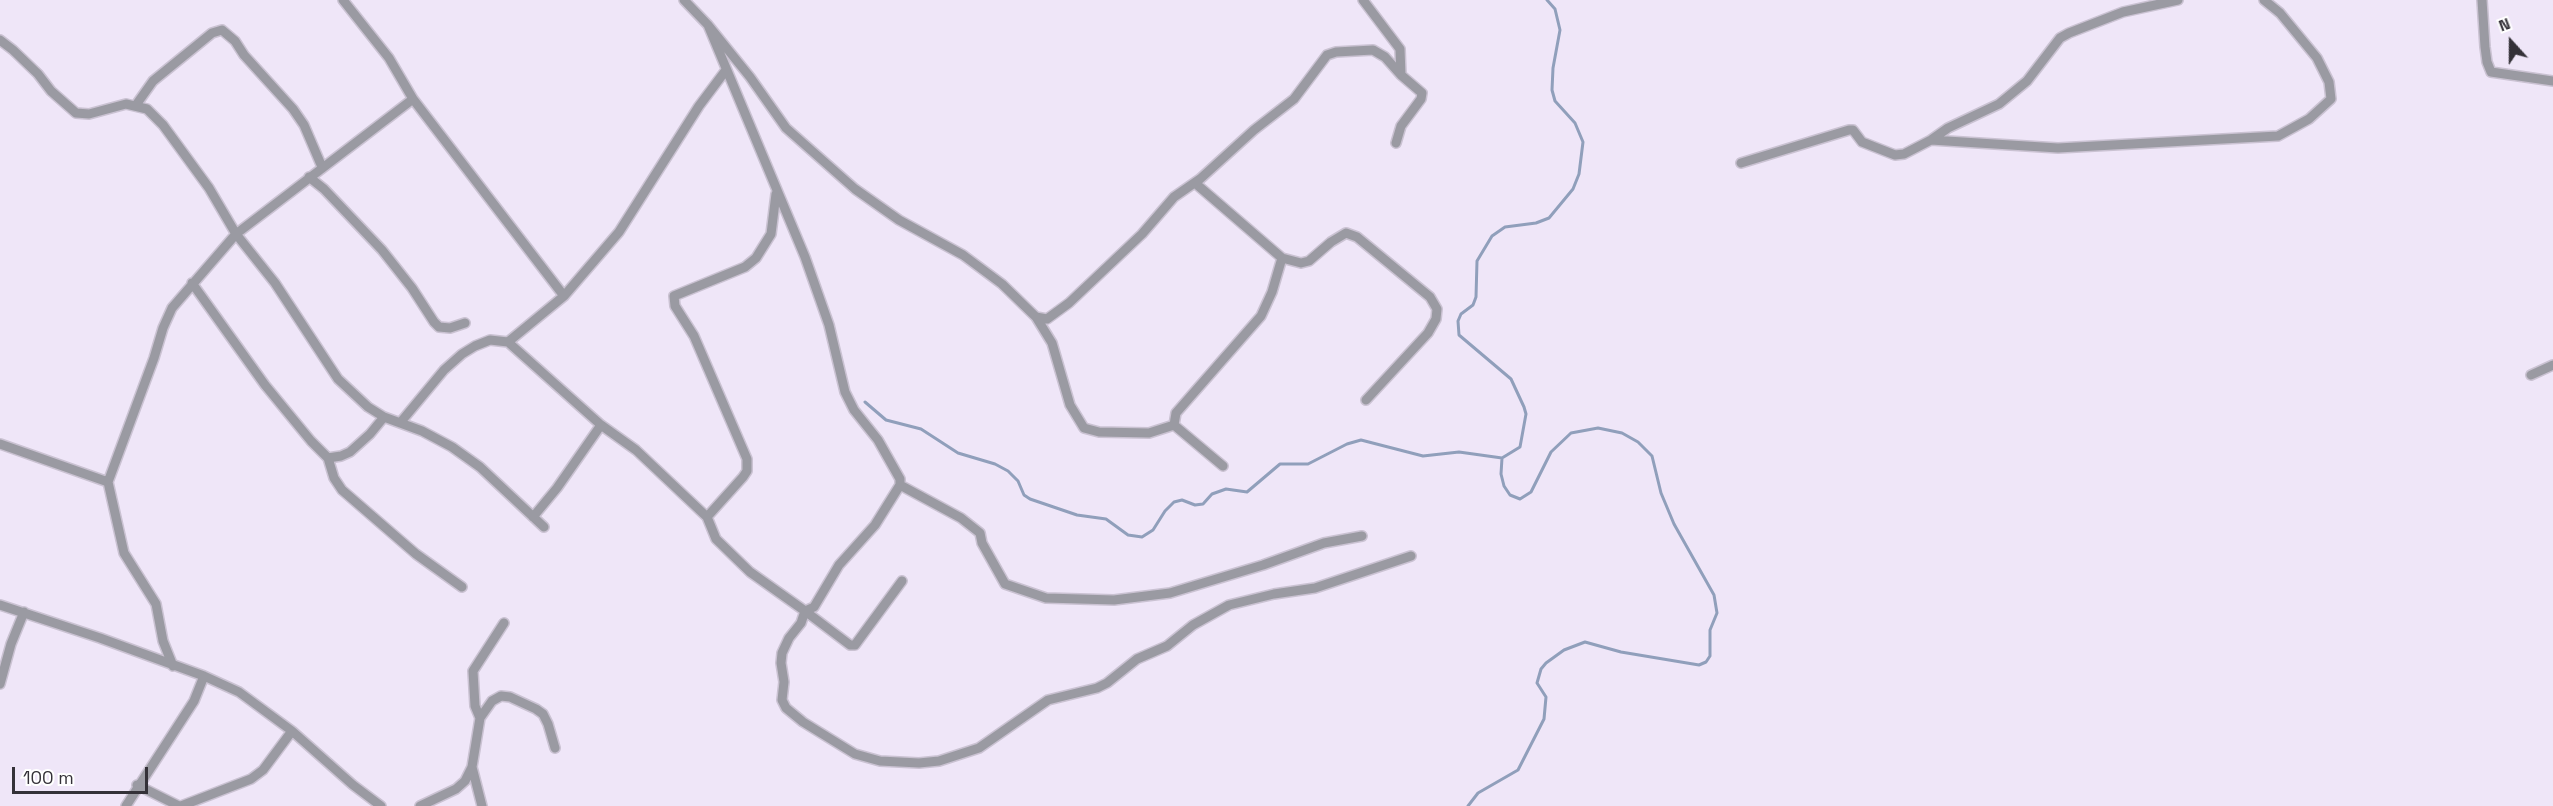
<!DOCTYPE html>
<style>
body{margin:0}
#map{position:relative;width:2553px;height:806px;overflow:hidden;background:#efe6f8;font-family:"Space Grotesk",sans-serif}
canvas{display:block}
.north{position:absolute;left:2481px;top:12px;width:60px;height:60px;-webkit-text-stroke:4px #fff;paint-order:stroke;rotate:339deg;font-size:16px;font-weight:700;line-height:24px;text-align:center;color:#343138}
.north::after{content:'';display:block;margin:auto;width:21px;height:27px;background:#343138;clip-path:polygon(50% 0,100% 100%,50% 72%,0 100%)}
.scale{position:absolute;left:12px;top:767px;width:136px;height:27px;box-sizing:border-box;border:3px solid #343138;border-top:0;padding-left:8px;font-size:18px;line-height:21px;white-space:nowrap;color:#343138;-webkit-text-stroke:4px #fff;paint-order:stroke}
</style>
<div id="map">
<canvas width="2553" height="806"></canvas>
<div class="north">N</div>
<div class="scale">100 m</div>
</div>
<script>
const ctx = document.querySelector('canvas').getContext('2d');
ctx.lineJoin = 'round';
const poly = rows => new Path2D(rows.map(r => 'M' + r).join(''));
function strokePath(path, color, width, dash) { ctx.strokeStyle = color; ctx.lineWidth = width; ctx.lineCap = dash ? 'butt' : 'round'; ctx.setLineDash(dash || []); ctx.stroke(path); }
strokePath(poly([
 [865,402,886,420,921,429,958,453,995,464,1008,471,1018,481,1024,495,1030,499,1077,515,1106,519,1128,535,1142,537,1153,530,1165,511,1174,502,1182,500,1195,505,1203,504,1212,494,1226,489,1247,492,1280,464,1308,464,1347,444,1361,440,1423,456,1459,452,1502,458],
 [1502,458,1520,447,1526,414,1524,407,1511,379,1459,335,1458,321,1461,314,1473,305,1476,297,1477,261,1492,236,1505,227,1536,223,1549,218,1573,189,1579,174,1583,142,1575,123,1555,101,1552,90,1553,68,1560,30,1555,9,1547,0],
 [1468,806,1478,793,1518,770,1544,719,1546,697,1537,683,1541,669,1546,663,1564,650,1585,642,1621,652,1699,665,1706,662,1710,656,1710,630,1717,613,1714,595,1674,524,1661,493,1652,456,1638,442,1622,433,1598,428,1571,433,1551,452,1531,492,1520,499,1510,495,1504,486,1501,474,1502,458]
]), '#909fbb', 3);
const street = poly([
 [343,0,389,58,413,99,564,296],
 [684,0,708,25,750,77,786,128,855,189,899,220,963,255,1002,284,1036,317,1047,319,1069,303,1142,234,1174,197,1200,179,1254,130,1294,99,1327,55,1336,52,1373,50,1385,57,1401,75],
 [1363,0,1400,49,1401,75,1422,93,1421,99,1401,126,1396,143],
 [2482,0,2485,47,2487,62,2491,72,2553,81],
 [0,40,13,50,38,74,51,91,76,113,89,114,126,104,147,109,163,125,209,188,236,234,275,283,338,379,368,407,384,417,422,431,452,447,480,467,544,527],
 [136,105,153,81,212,33,222,30,235,41,244,55,293,109,304,125,322,167],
 [1931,140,2058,148,2278,136,2309,119,2331,99,2329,82,2317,58,2280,13,2264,0],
 [1741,163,1849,130,1853,130,1862,142,1895,155,1904,154,1931,140,1948,128,1999,104,2027,81,2060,38,2069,33,2123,12,2178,0],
 [309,177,324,189,382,250,412,288,434,322,439,327,450,328,465,323],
 [1195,183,1282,258,1301,263,1309,261,1331,242,1346,233,1357,237,1430,297,1437,309,1436,319,1428,333,1366,400],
 [192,283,265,385,311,441,328,458,341,456,350,452,370,434,384,417],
 [1036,317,1052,343,1070,405,1084,428,1099,432,1149,433,1174,425,1223,466],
 [508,342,564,296,619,232,699,106,726,70],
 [2531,375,2553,365],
 [400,423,444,370,462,354,475,346,490,340,508,342,601,425,636,450,707,517,716,539,750,572,805,611,814,607,839,565,875,525,900,485,900,479,878,440,854,410,845,392,829,325,805,257,708,25],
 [1174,425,1176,413,1261,316,1272,292,1282,258],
 [0,444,108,482],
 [328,458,334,478,342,490,416,554,462,587],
 [900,485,961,518,980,533,982,543,1005,584,1046,598,1114,600,1170,593,1263,565,1324,543,1362,536],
 [533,517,557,488,601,425],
 [707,517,743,477,747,471,747,459,694,336,675,306,674,296,745,267,756,258,771,234,776,194],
 [902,581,855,645,850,645,805,611,801,623,789,638,782,653,781,663,784,682,782,700,786,708,803,722,855,754,880,761,919,763,939,761,979,748,1048,700,1097,688,1107,683,1137,659,1167,646,1193,625,1229,605,1274,594,1315,588,1411,556],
 [0,605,100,638,204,676,239,692,292,731,353,785,381,806],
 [173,666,163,641,156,604,124,553,108,482,154,358,163,328,172,308,236,234,413,99],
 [0,684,11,644,24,612],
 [480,718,475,706,473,671,504,623],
 [472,767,482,806],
 [137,785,179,806],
 [126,806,194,701,204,676],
 [181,806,251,779,263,770,292,731],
 [420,806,456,789,465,781,472,767,480,718,492,701,501,696,510,697,536,709,543,714,548,724,555,748]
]);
strokePath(street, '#cac2d2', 12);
strokePath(street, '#9a9aa2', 9);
</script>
